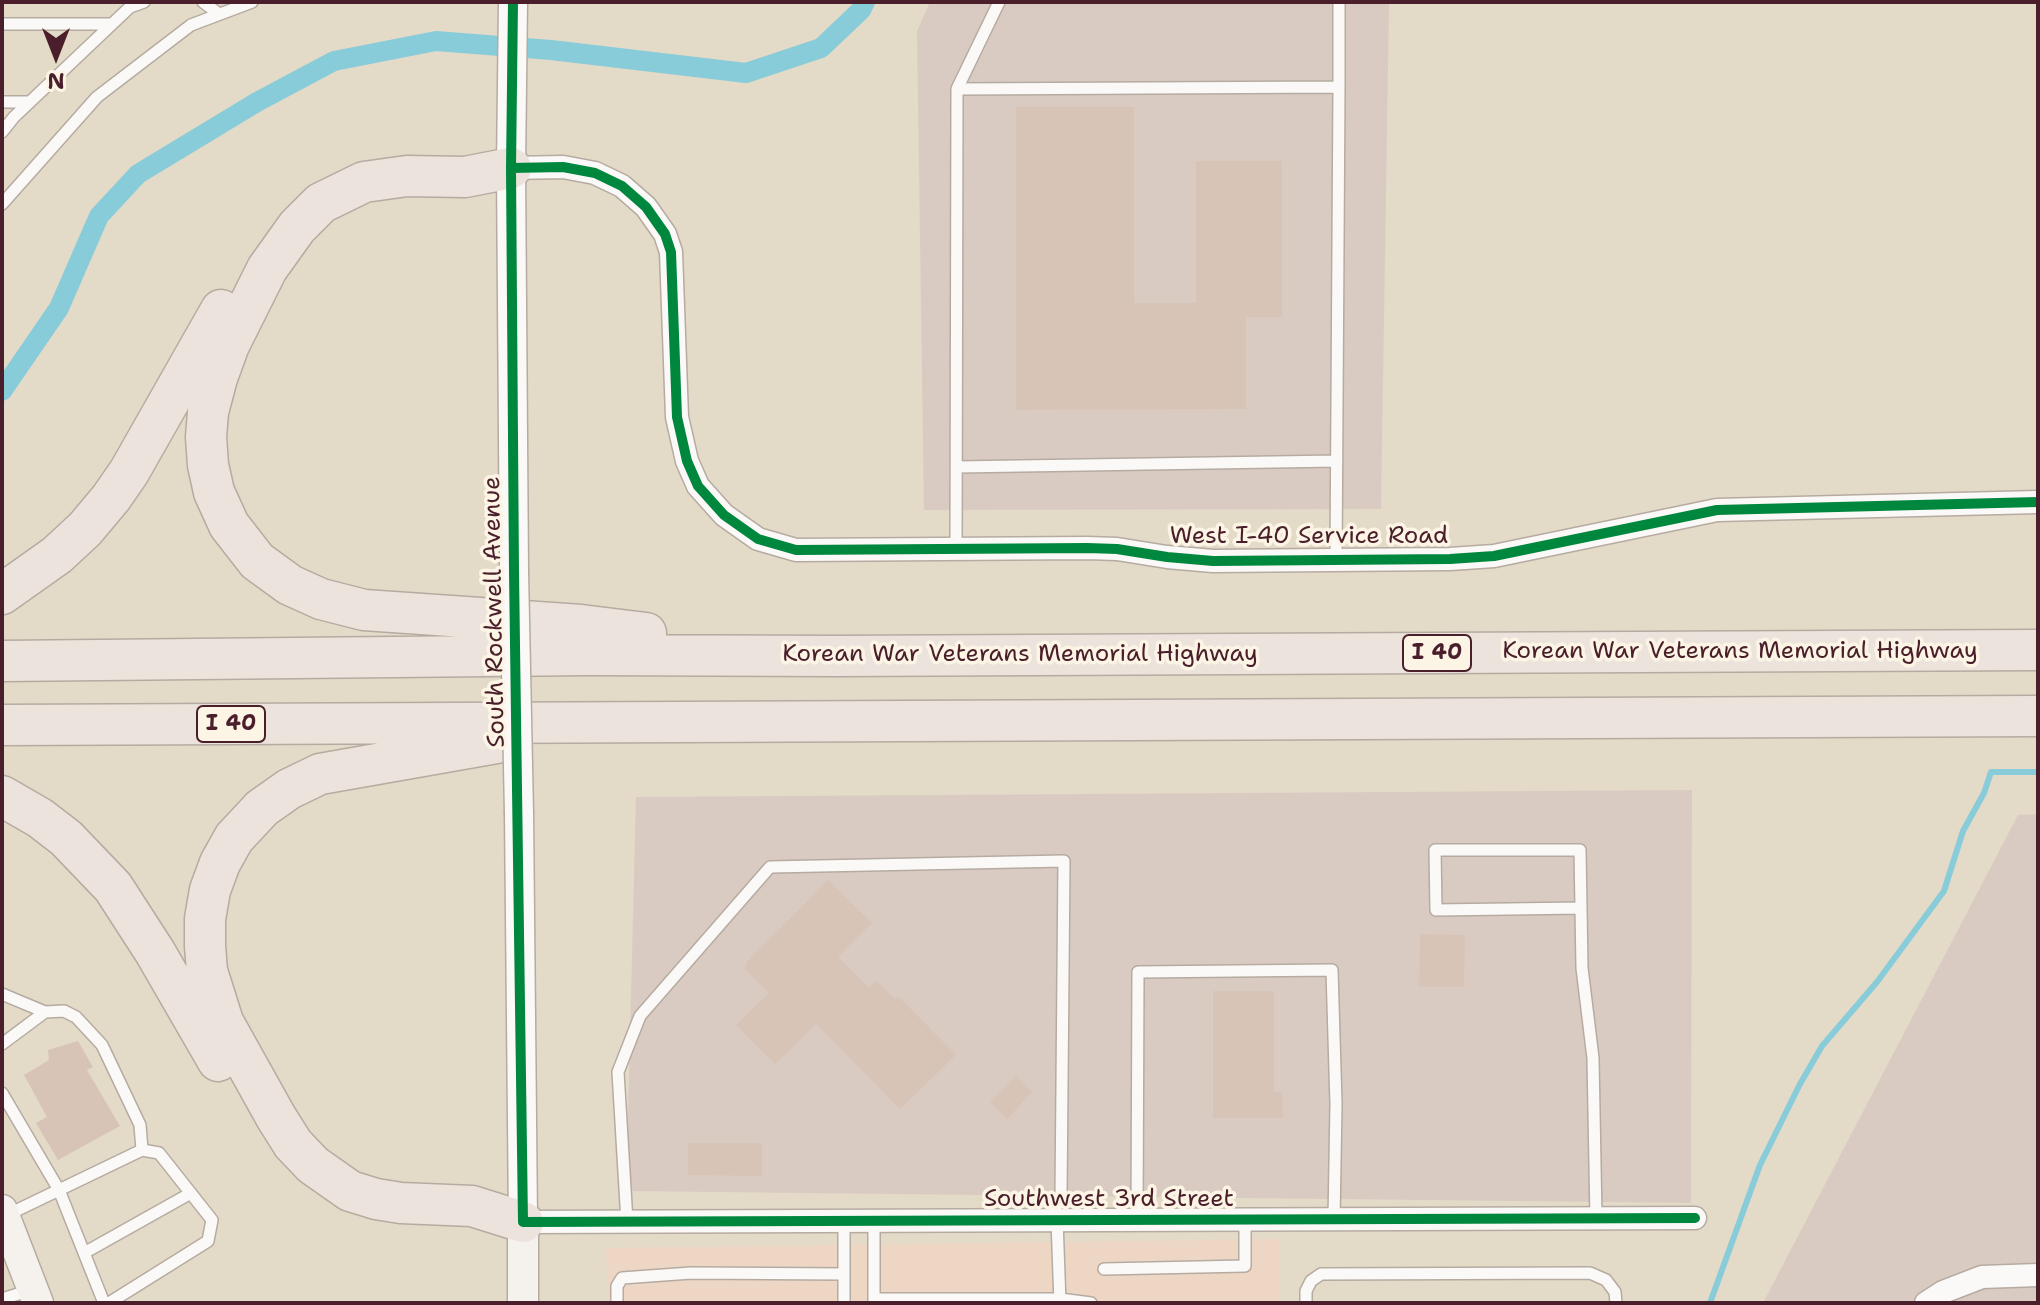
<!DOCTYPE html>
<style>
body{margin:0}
#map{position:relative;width:2040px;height:1305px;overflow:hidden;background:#e4dac8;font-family:"Shantell Sans",sans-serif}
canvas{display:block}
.frame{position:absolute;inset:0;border:4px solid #4a1f2b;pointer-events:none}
.north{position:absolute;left:16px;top:16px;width:80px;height:80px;-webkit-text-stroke:6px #fcf5e5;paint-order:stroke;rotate:180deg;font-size:22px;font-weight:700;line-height:32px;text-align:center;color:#4a1f2b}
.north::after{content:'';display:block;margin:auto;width:28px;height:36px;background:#4a1f2b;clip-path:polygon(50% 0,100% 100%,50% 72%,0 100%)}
</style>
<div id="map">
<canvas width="2040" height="1305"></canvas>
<div class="frame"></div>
<div class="north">N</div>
</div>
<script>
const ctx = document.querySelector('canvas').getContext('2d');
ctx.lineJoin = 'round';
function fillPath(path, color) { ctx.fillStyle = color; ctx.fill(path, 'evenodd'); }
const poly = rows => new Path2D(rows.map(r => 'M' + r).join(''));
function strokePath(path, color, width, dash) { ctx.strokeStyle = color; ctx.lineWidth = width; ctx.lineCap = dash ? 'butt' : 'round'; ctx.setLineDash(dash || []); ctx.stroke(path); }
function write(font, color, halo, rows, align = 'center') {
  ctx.font = font + ' "Shantell Sans",sans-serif'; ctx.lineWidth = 7; ctx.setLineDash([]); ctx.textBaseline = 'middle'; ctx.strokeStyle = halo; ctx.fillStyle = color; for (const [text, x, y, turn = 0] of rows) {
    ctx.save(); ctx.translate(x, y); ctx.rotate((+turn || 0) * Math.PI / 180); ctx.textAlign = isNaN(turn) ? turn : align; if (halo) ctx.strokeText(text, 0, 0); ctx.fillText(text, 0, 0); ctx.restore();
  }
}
fillPath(poly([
 [1279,1239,1279,1303,608,1303,606,1248]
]), '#eed6c5');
fillPath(poly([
 [930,2,1389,2,1381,509,924,510,917,31],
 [1692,790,1691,1203,626,1191,636,797],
 [2038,814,2038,1303,1763,1303,2018,815]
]), '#dacbc2');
strokePath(poly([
 [1710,1303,1760,1165,1800,1084,1822,1046,1877,982,1944,891,1963,831,1984,793,1991,772,2038,772]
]), '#89ccd9', 6);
strokePath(poly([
 [2,391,59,308,99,216,138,174,257,102,334,61,436,41,551,50,746,73,821,48,861,10,865,2]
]), '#89ccd9', 20);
fillPath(poly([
 [1016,107,1134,107,1134,303,1196,303,1196,161,1282,161,1282,317,1246,317,1246,409,1016,410],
 [828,880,872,923,838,957,869,988,876,981,895,999,898,996,956,1055,900,1109,816,1024,775,1064,736,1025,769,993,745,970,746,963],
 [1420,934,1465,935,1464,987,1419,987],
 [1213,991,1274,991,1274,1092,1282,1092,1283,1118,1213,1118],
 [78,1041,93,1067,87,1070,120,1126,58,1160,36,1123,47,1117,24,1075,49,1060,48,1050],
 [1016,1076,1032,1092,1007,1119,990,1102],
 [688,1143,762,1143,762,1176,688,1175]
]), '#d7c4b7');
const service = poly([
 [203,2,219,14],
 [2,24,112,24],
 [1339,87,1339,2],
 [957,89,999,2],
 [2,102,29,102],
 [2,132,14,117,130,7,144,2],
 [2,204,97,97,191,25,252,2],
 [957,467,1337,461],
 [956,549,957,89,1339,87,1336,560],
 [1581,908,1436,910,1435,850,1580,850,1581,908,1582,968,1593,1058,1596,1219],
 [2,994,45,1012],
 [2,1044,45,1012,64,1011,76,1017,102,1045,140,1125,142,1150],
 [2,1093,59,1190,104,1303],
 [7,1215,142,1150,159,1153,212,1220,208,1241,109,1303],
 [1057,1220,1060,1303],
 [1137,1220,1138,972,1332,970,1336,1104,1334,1219],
 [844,1221,844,1303],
 [627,1222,618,1072,640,1016,770,867,1064,861,1061,1196,1051,1220],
 [84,1253,191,1193],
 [1104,1269,1245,1266,1245,1220],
 [2,1299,31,1290],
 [874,1299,874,1221],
 [617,1303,617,1286,622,1278,691,1273,844,1274],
 [874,1303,874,1299,1060,1299,1091,1303],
 [1306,1303,1306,1291,1311,1281,1321,1274,1590,1273,1606,1280,1615,1292,1616,1303]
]);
const minor = poly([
 [511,168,563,167,595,173,622,186,646,207,665,234,671,252,677,417,687,461,698,486,724,515,758,539,796,550,1087,548,1117,549,1167,557,1213,561,1450,559,1494,556,1717,510,2038,502],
 [523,1222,1695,1218],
 [1926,1303,1943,1292,1982,1277,2038,1275]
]);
const tertiary = poly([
 [513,2,511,168,514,572],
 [519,814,523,1222]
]);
const secondary = poly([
 [2,1210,38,1303],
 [523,1303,523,1222]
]);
const motorway = poly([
 [511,168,465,177,407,176,364,182,321,203,297,227,267,269,229,345,217,378,208,412,206,437,208,465,214,492,229,525,257,561,290,585,321,599,364,610,581,625,646,633],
 [2,594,57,555,85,529,111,498,129,472,221,310],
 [2,661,589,655,836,656,2038,650],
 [2,725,2038,716],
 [502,742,320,774,289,789,262,808,234,838,220,863,210,890,205,919,205,946,207,971,223,1022,276,1117,293,1144,313,1165,350,1191,376,1199,401,1203,472,1206,523,1222],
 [2,796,40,818,66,838,113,887,155,952,218,1061]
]);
strokePath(service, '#b5aba1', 14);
strokePath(minor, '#b5aba1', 25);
strokePath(tertiary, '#b5aba1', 31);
strokePath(secondary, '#b5aba1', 33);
strokePath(motorway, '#b5aba1', 43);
strokePath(service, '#fbf9f7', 11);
strokePath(minor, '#fbf9f7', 22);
strokePath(tertiary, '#fbf9f7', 28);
strokePath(secondary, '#f5f1ec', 30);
strokePath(motorway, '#ece4dc', 40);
const tertiaryBridge = poly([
 [514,572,519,814]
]);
strokePath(tertiaryBridge, '#b5aba1', 31, []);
strokePath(tertiaryBridge, '#fbf9f7', 28);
strokePath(poly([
 [513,2,511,168,514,572,523,1222,1695,1218],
 [511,168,563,167,595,173,622,186,646,207,665,234,671,252,677,417,687,461,698,486,724,515,758,539,796,550,1087,548,1117,549,1167,557,1213,561,1450,559,1494,556,1717,510,2038,502]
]), '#00873e', 10);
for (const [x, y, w] of [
 [1437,653,68],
 [231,724,68]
]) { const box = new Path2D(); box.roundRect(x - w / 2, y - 18, w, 36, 6); ctx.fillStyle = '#fcf5e5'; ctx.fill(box); strokePath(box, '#4a1f2b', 2); }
write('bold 22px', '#4a1f2b', null, [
 ["I 40",1437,653],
 ["I 40",231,724]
]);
write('24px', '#4a1f2b', '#fcf5e5', [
 ["West I-40 Service Road",1309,537],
 ["South Rockwell Avenue",495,612,-91],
 ["Korean War Veterans Memorial Highway",1740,652],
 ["Korean War Veterans Memorial Highway",1020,655],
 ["Southwest 3rd Street",1109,1200]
]);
</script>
